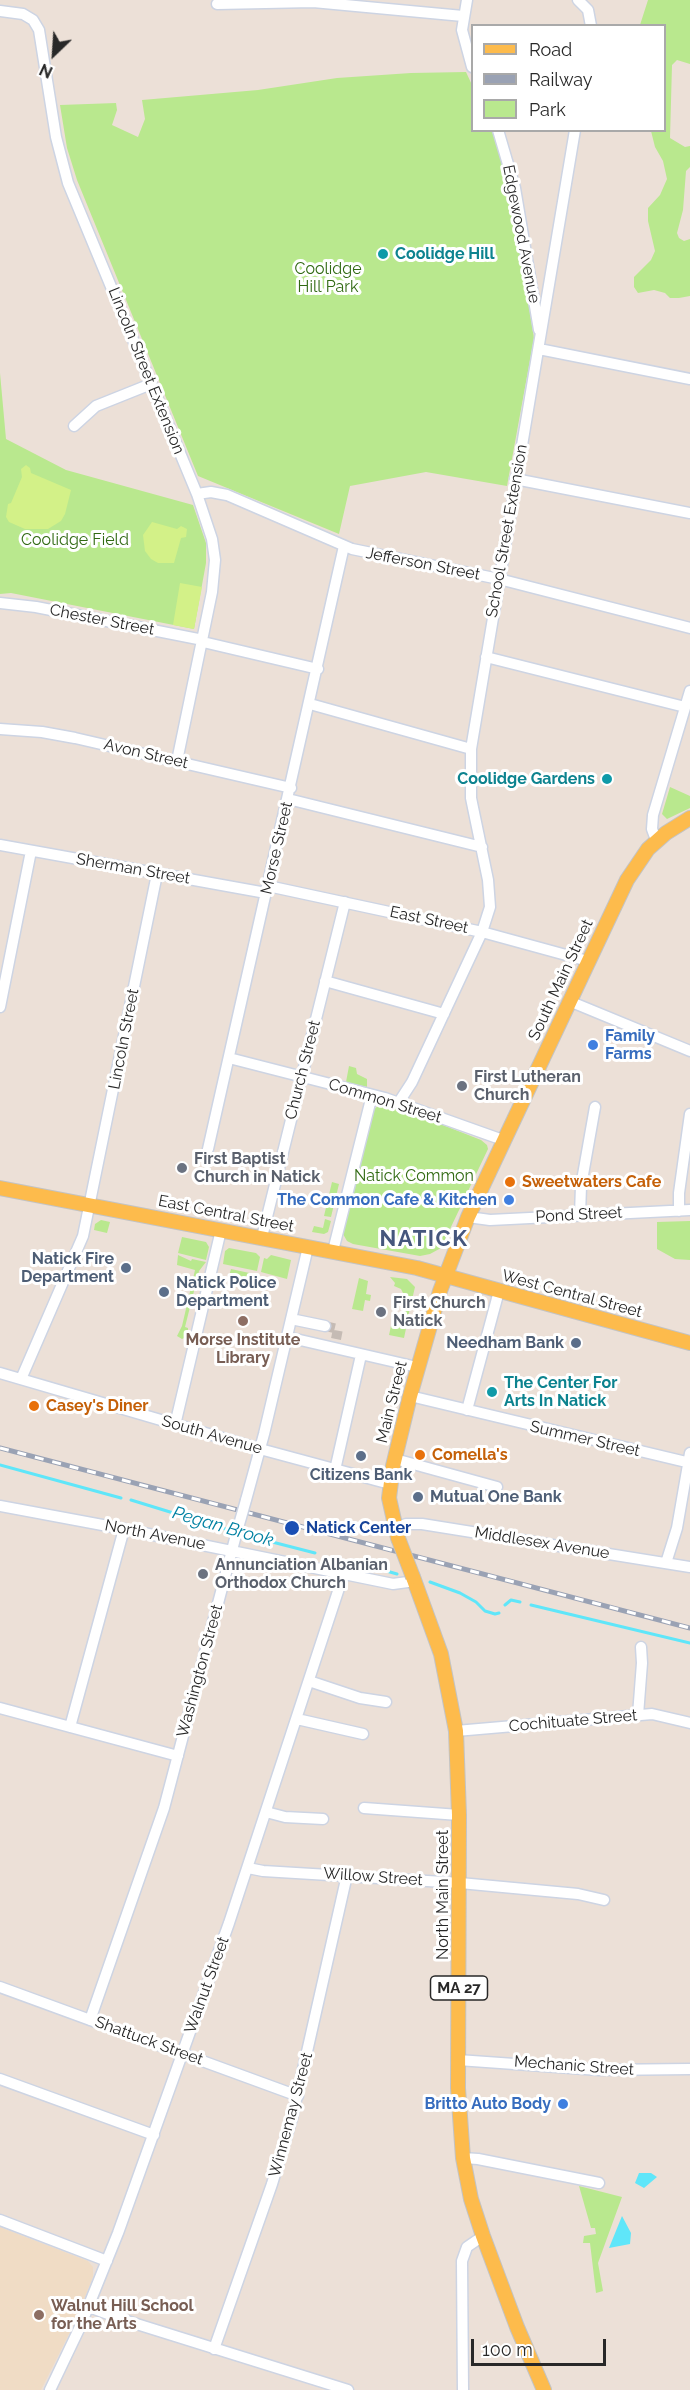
<!DOCTYPE html>
<style>
body{margin:0}
#map{position:relative;width:690px;height:2390px;overflow:hidden;background:#ece0d7;font-family:Raleway,sans-serif}
canvas{display:block}
.legend{position:absolute;left:471px;top:24px;width:195px;height:108px;box-sizing:border-box;background:#fff;border:2px solid #a9a9a9;margin:0;padding:8px 10px;list-style:none;font-size:18px;color:#282828}
.legend li{display:flex;align-items:center;gap:12px;height:30px}
.legend b{width:30px;border:2px solid #a9a9a9}
.north{position:absolute;left:24px;top:24px;width:60px;height:60px;-webkit-text-stroke:4px #fff;paint-order:stroke;rotate:205deg;font-size:16px;font-weight:700;line-height:24px;text-align:center;color:#282828}
.north::after{content:'';display:block;margin:auto;width:21px;height:27px;background:#282828;clip-path:polygon(50% 0,100% 100%,50% 72%,0 100%)}
.scale{position:absolute;left:471px;top:2339px;width:135px;height:27px;box-sizing:border-box;border:3px solid #282828;border-top:0;padding-left:8px;font-size:18px;line-height:21px;white-space:nowrap;color:#282828;-webkit-text-stroke:4px #fff;paint-order:stroke}
</style>
<div id="map">
<canvas width="690" height="2390"></canvas>
<ul class="legend">
<li><b style="height:8px;background:#fdbb4c"></b>Road</li>
<li><b style="height:8px;background:#9aa2b4"></b>Railway</li>
<li><b style="height:16px;background:#b9e88e"></b>Park</li>
</ul>
<div class="north">N</div>
<div class="scale">100 m</div>
</div>
<script>
const ctx = document.querySelector('canvas').getContext('2d');
ctx.lineJoin = 'round';
function fillPath(path, color) { ctx.fillStyle = color; ctx.fill(path, 'evenodd'); }
const poly = rows => new Path2D(rows.map(r => 'M' + r).join(''));
function strokePath(path, color, width, dash) { ctx.strokeStyle = color; ctx.lineWidth = width; ctx.lineCap = dash ? 'butt' : 'round'; ctx.setLineDash(dash || []); ctx.stroke(path); }
function write(font, color, halo, rows, align = 'center') {
  ctx.font = font + ' Raleway,sans-serif'; ctx.lineWidth = 6; ctx.setLineDash([]); ctx.textBaseline = 'middle'; ctx.strokeStyle = halo; ctx.fillStyle = color; for (const [text, x, y, turn = 0] of rows) {
    ctx.save(); ctx.translate(x, y); ctx.rotate((+turn || 0) * Math.PI / 180); ctx.textAlign = isNaN(turn) ? turn : align; if (halo) ctx.strokeText(text, 0, 0); ctx.fillText(text, 0, 0); ctx.restore();
  }
}
fillPath(poly([
 [0,2227,88,2261,93,2267,93,2277,74,2324,41,2390,0,2390]
]), '#f0dcc5');
fillPath(poly([
 [648,0,690,0,690,64,677,60,672,65,670,138,685,147,690,146,690,167,686,171,683,210,677,233,679,238,684,241,690,239,690,296,679,298,670,298,665,293,654,290,638,293,634,287,634,277,651,260,655,251,648,221,648,208,660,195,667,179,663,161,655,147,651,131,664,130,664,26,640,25],
 [466,72,472,85,472,130,492,131,509,185,534,338,507,486,426,472,350,486,339,534,198,476,77,180,67,148,60,105,116,103,117,110,112,125,138,137,145,119,142,100,258,90,337,78,411,73],
 [0,373,6,439,66,470,193,505,206,543,206,563,194,629,11,593,0,594],
 [670,787,690,796,690,808,667,819,662,814],
 [349,1066,356,1068,357,1074,367,1079,367,1087,346,1082],
 [387,1103,481,1140,487,1145,488,1149,441,1248,430,1254,420,1256,353,1244,347,1241,343,1234,374,1109,381,1104],
 [332,1182,339,1184,331,1217,324,1216],
 [325,1219,331,1221,328,1232,324,1234,312,1232,314,1226,323,1228],
 [101,1220,110,1222,107,1233,94,1230,95,1224],
 [690,1221,690,1260,675,1259,657,1249,657,1222],
 [182,1237,206,1242,209,1247,206,1260,178,1253],
 [229,1248,256,1253,260,1257,257,1271,223,1264,225,1251],
 [178,1255,191,1261,192,1259,206,1262,199,1271,185,1327,188,1328,188,1336,182,1339,177,1336,182,1326,195,1270,177,1265],
 [271,1255,291,1260,287,1279,261,1272,264,1258,267,1259],
 [231,1269,254,1274,254,1282,229,1276],
 [390,1277,407,1279,415,1287,407,1321,403,1315,404,1295,401,1289,394,1286,395,1283],
 [359,1278,368,1281,366,1294,371,1295,370,1301,365,1300,363,1311,352,1309],
 [404,1323,407,1324,404,1338,389,1335,391,1326],
 [579,2186,622,2197,598,2263,603,2291,596,2293,590,2243,583,2243,584,2236,596,2234,595,2228,591,2228]
]), '#b9e88e');
fillPath(poly([
 [26,465,30,468,31,473,71,490,65,514,61,521,48,529,25,529,9,522,6,517,8,504,11,503,22,477,21,469],
 [152,522,177,529,181,526,187,529,186,537,181,538,174,563,158,563,151,559,145,551,143,535],
 [180,583,202,587,194,629,173,625]
]), '#d3f188');
fillPath(poly([
 [639,2173,651,2173,657,2177,644,2188,635,2183],
 [622,2216,631,2233,630,2244,609,2248]
]), '#5fe6f9');
strokePath(poly([
 [0,1465,121,1498],
 [131,1500,245,1535,315,1553],
 [355,1562,397,1574],
 [430,1582,460,1593,476,1602,485,1611,495,1614,499,1613],
 [505,1605,511,1600,520,1602],
 [531,1605,690,1643]
]), '#5fe6f9', 3);
strokePath(poly([
 [325,1326,338,1329,336,1339]
]), '#c5bbb4', 10, [10, 5]);
const minor = poly([
 [467,0,462,30,472,67],
 [578,0,588,10,591,26],
 [217,4,313,2,463,16],
 [0,11,23,14,33,20,39,30,56,137,68,183,197,494,212,539,215,560,212,592,177,761],
 [498,130,515,188,539,330],
 [539,349,690,379],
 [74,426,96,406,151,384],
 [515,479,690,513],
 [197,494,211,492,227,495,352,549,499,579,690,628],
 [0,603,36,607,203,640],
 [203,642,318,669],
 [486,657,685,707],
 [310,704,471,749],
 [0,729,42,732,75,738,291,788],
 [288,799,482,847],
 [656,840,652,829,653,815,690,691],
 [0,845,266,893],
 [268,886,482,932,588,961],
 [325,981,444,1014],
 [569,1001,690,1051],
 [0,1007,31,851],
 [229,1058,385,1098,503,1140],
 [399,1102,412,1082,482,932,490,907,488,880,471,798,471,749,575,130],
 [208,1149,344,546],
 [679,1211,679,1193,690,1114],
 [580,1215,581,1186,595,1107],
 [468,1217,490,1220,690,1210],
 [262,1237,345,902],
 [333,1251,372,1095],
 [291,1319,325,1326],
 [287,1337,417,1367],
 [0,1373,260,1449,390,1484],
 [21,1379,83,1236,157,874],
 [410,1396,690,1463],
 [467,1410,499,1291],
 [175,1425,221,1230],
 [395,1459,497,1487],
 [335,1470,361,1355],
 [246,1500,264,1434,308,1247],
 [0,1506,124,1529,393,1584,415,1581],
 [395,1528,406,1524,422,1524,690,1567],
 [666,1563,677,1528,690,1453],
 [309,1681,360,1698,386,1702],
 [0,1708,178,1756],
 [638,1715,642,1663,641,1647],
 [297,1719,363,1734],
 [70,1727,124,1529],
 [456,1731,652,1714,690,1723],
 [364,1808,459,1815],
 [266,1812,285,1817,323,1819],
 [248,1868,263,1871,460,1883,578,1894,604,1900],
 [0,1987,298,2096],
 [90,2020,164,1808,236,1535],
 [458,2060,599,2070,690,2069],
 [0,2079,154,2135],
 [463,2158,478,2159,599,2183],
 [0,2220,107,2261],
 [89,2307,127,2321,348,2390],
 [214,2349,272,2184,292,2118,347,1875],
 [50,2390,80,2327,118,2233,229,1923,344,1573],
 [463,2390,462,2261,467,2247,483,2236]
]);
const major = poly([
 [0,1188,417,1268,690,1343],
 [398,1538,389,1498,393,1466,410,1396,440,1291,468,1217,627,880,648,849,666,833,690,818],
 [413,1577,441,1654,456,1731,459,1815,458,2088,463,2158,471,2199,483,2236,517,2327,544,2390]
]);
strokePath(minor, '#cdd4e3', 13);
strokePath(major, '#c3c3c3', 16);
strokePath(minor, '#fff', 10);
strokePath(major, '#fdbb4c', 14);
const rail = poly([
 [0,1448,690,1628]
]);
strokePath(rail, '#9aa2b4', 5);
strokePath(rail, '#fff', 3, [9]);
const minorBridge = poly([
 [236,1535,246,1500]
]);
const majorBridge = poly([
 [398,1538,413,1577]
]);
strokePath(minorBridge, '#cdd4e3', 13, []);
strokePath(majorBridge, '#c3c3c3', 16, []);
strokePath(minorBridge, '#fff', 10);
strokePath(majorBridge, '#fdbb4c', 14);
for (const [x, y, r, color] of [
 [383,254,6,"#0f9aa8"],
 [607,779,6,"#0f9aa8"],
 [593,1045,6,"#3f7fe0"],
 [462,1086,6,"#6b7280"],
 [182,1168,6,"#6b7280"],
 [510,1182,6,"#e8710a"],
 [509,1200,6,"#3f7fe0"],
 [126,1268,6,"#5c6f8a"],
 [164,1292,6,"#5c6f8a"],
 [381,1312,6,"#6b7280"],
 [243,1321,6,"#8d6e63"],
 [576,1343,6,"#5c6f8a"],
 [492,1392,6,"#0f9aa8"],
 [34,1406,6,"#e8710a"],
 [420,1455,6,"#e8710a"],
 [361,1456,6,"#5c6f8a"],
 [418,1497,6,"#5c6f8a"],
 [292,1528,8,"#1a4fb4"],
 [203,1574,6,"#6b7280"],
 [563,2104,6,"#3f7fe0"],
 [39,2315,6,"#8d6e63"]
]) { const dot = new Path2D(); dot.arc(x, y, r, 0, 2 * Math.PI); ctx.fillStyle = color; ctx.fill(dot); strokePath(dot, '#fff', 2); }
for (const [x, y, w] of [
 [459,1988,57]
]) { const box = new Path2D(); box.roundRect(x - w / 2, y - 12, w, 24, 4.5); ctx.fillStyle = '#fff'; ctx.fill(box); strokePath(box, '#282828', 1.5); }
write('bold 15px', '#282828', null, [
 ["MA 27",459,1988]
]);
write('16px', '#282828', '#fff', [
 ["Edgewood Avenue",521,234,79],
 ["Lincoln Street Extension",146,371,68],
 ["School Street Extension",507,531,-80],
 ["Jefferson Street",423,564,11],
 ["Chester Street",102,620,11],
 ["Avon Street",146,754,13],
 ["Morse Street",277,848,-77],
 ["Sherman Street",133,869,10],
 ["East Street",429,920,12],
 ["South Main Street",561,980,-65],
 ["Lincoln Street",124,1039,-79],
 ["Church Street",303,1070,-76],
 ["Common Street",385,1101,17],
 ["East Central Street",226,1214,11],
 ["Pond Street",579,1215,-3],
 ["West Central Street",572,1294,15],
 ["Main Street",392,1402,-76],
 ["South Avenue",212,1435,16],
 ["Summer Street",585,1439,13],
 ["North Avenue",155,1535,11],
 ["Middlesex Avenue",542,1543,9],
 ["Washington Street",200,1671,-75],
 ["Cochituate Street",573,1721,-5],
 ["Willow Street",373,1877,4],
 ["North Main Street",443,1895,-90],
 ["Walnut Street",207,1985,-70],
 ["Shattuck Street",149,2041,20],
 ["Mechanic Street",574,2066,4],
 ["Winnemay Street",291,2115,-75]
]);
write('bold 16px', '#0d838f', '#fff', [
 ["Coolidge Hill",395,254],
 ["Coolidge Gardens",595,779,"right"],
 ["The Center For",504,1383],
 ["Arts In Natick",504,1401]
], 'left');
write('16px', '#316a13', '#fff', [
 ["Coolidge",328,269],
 ["Hill Park",328,287],
 ["Coolidge Field",75,540],
 ["Natick Common",414,1176]
]);
write('bold 16px', '#366cbe', '#fff', [
 ["Family",605,1036,"left"],
 ["Farms",605,1054,"left"],
 ["The Common Cafe & Kitchen",497,1200],
 ["Britto Auto Body",551,2104]
], 'right');
write('bold 16px', '#5b616d', '#fff', [
 ["First Lutheran",474,1077],
 ["Church",474,1095],
 ["First Baptist",194,1159],
 ["Church in Natick",194,1177],
 ["First Church",393,1303],
 ["Natick",393,1321],
 ["Annunciation Albanian",215,1565],
 ["Orthodox Church",215,1583]
], 'left');
write('bold 16px', '#c56008', '#fff', [
 ["Sweetwaters Cafe",522,1182],
 ["Casey's Diner",46,1406],
 ["Comella's",432,1455]
], 'left');
write('bold 16px', '#4e5e75', '#fff', [
 ["Natick Fire",114,1259],
 ["Department",114,1277],
 ["Natick Police",176,1283,"left"],
 ["Department",176,1301,"left"],
 ["Needham Bank",564,1343],
 ["Citizens Bank",361,1475,"center"],
 ["Mutual One Bank",430,1497,"left"]
], 'right');
write('bold 16px', '#785e54', '#fff', [
 ["Morse Institute",243,1340],
 ["Library",243,1358],
 ["Walnut Hill School",51,2306,"left"],
 ["for the Arts",51,2324,"left"]
]);
write('bold 16px', '#164399', '#fff', [
 ["Natick Center",306,1528]
], 'left');
write('italic 18px', '#0181a2', '#fff', [
 ["Pegan Brook",223,1527,16]
]);
ctx.letterSpacing = '1.5px';
write('bold 22px', '#45567c', '#fff', [
 ["NATICK",424,1239]
]);
ctx.letterSpacing = '0px';
</script>
